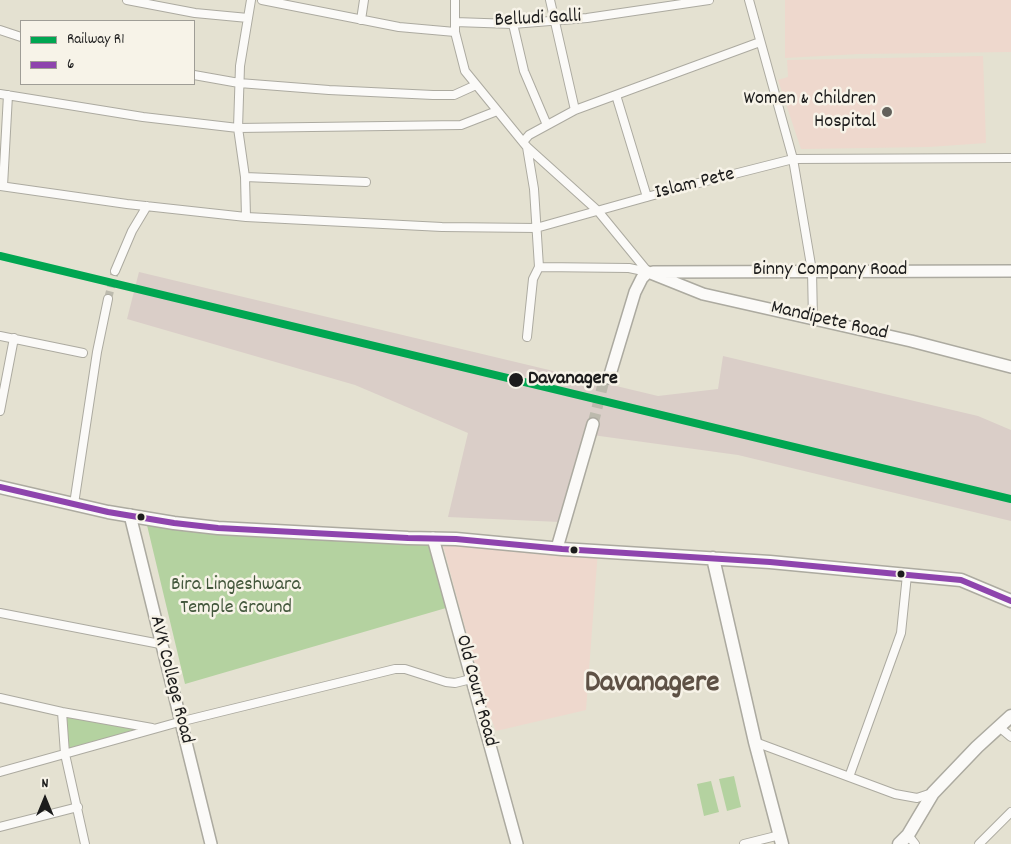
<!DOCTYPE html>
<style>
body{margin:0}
#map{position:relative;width:1011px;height:844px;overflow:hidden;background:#e4e1d1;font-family:Dekko,sans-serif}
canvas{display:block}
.legend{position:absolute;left:20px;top:20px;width:175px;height:65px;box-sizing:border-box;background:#f7f3e8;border:1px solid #9f9d96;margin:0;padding:6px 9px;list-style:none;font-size:15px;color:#1c1c1c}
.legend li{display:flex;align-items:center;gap:10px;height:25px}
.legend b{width:25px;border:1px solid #9f9d96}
.north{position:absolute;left:20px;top:774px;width:50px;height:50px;-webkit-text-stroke:4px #f7f3e8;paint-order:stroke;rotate:0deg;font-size:14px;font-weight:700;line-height:20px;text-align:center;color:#1c1c1c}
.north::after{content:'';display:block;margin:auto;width:18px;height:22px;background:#1c1c1c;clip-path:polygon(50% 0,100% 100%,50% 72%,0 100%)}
</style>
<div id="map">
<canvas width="1011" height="844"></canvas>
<ul class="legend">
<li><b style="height:6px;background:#00a651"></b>Railway R1</li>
<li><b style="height:6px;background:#8e44ad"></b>6</li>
</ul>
<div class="north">N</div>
</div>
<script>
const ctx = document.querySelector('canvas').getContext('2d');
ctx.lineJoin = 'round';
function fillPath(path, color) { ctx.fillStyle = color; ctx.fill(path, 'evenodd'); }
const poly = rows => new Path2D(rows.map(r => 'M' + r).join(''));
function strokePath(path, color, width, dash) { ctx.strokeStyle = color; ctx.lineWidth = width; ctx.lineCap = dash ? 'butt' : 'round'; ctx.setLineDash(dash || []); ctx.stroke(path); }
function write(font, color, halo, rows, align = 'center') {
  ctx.font = font + ' Dekko,sans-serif'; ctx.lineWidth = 5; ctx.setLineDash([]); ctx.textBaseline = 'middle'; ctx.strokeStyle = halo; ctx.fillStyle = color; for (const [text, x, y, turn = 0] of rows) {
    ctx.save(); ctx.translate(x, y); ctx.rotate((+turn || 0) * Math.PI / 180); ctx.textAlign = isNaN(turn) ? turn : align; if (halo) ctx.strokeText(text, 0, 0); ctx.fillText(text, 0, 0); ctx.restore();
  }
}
fillPath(poly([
 [785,0,1011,0,1011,52,859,54,785,58],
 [983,56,986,143,929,147,801,149,778,80,788,77,787,60],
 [441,538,598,550,586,710,496,731,486,706]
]), '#eed8cd');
fillPath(poly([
 [139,272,658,396,718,389,723,356,978,416,1011,430,1011,521,738,455,585,434,560,522,448,517,468,433,355,385,127,319]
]), '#dacec8');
fillPath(poly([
 [146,521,429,541,446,608,185,684],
 [65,714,146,729,69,751],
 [734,776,741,807,727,811,719,779],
 [711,781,719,812,704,816,697,784]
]), '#b4d2a0');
strokePath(poly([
 [108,299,115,271]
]), '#bcbaad', 8, [8, 4]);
strokePath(poly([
 [593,424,605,376]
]), '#bcbaad', 11, [11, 5.5]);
const minor = poly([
 [127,0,195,13,248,18],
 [262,0,399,27,455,32],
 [455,0,455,32,465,71,527,147,598,211,648,272],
 [550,0,575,110],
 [749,0,793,159,812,271,813,320],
 [361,20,364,0],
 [455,22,513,24,587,18,709,0],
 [513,24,524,71,547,125],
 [0,30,21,37],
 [194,75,239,83,329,90,433,95,454,95,476,85],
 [0,94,143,117,238,128,461,125,497,111],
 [616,95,647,197],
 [523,142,529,135,575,110,760,42],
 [527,147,534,189,539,267,629,268,648,272],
 [245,177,366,182],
 [0,186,127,204,246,217,442,227,536,228,679,188,793,159,1011,158],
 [3,186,8,95],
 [246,217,245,177,238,128,240,66,251,0],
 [115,271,132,231,147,206],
 [0,336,83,353],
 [527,337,533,279,539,267],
 [0,411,14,338],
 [74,504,97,352,108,299],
 [0,613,160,644],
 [0,698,62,712,152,728],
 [62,712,65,754,85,844],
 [999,727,1011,737],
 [755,742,895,794,917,798,932,793],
 [0,772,179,722,395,669,405,669,446,682,455,683,471,679],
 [849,777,901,633,907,575],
 [0,827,78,807],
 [908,835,915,844],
 [744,844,780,835],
 [979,844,1011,812]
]);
const secondary = poly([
 [648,272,703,294,911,341,1011,367],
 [653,272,1011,271],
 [609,378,635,292,642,278,648,272],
 [130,515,211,844],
 [433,538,517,844],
 [557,548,593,424]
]);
const primary = poly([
 [0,487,108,512,174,523,218,528,408,538,456,539,562,549,770,562,961,580,1011,601],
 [713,558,755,742,782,844],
 [899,844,908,835,933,793,977,747,1011,716]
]);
strokePath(minor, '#acaaa0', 10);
strokePath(secondary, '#acaaa0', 14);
strokePath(primary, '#acaaa0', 15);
strokePath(minor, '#fbfaf8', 8);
strokePath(secondary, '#fbfaf8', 11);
strokePath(primary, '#fbfaf8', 12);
strokePath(poly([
 [0,256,1011,499]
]), '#aeadab', 2.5);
strokePath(poly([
 [0,487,108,512,174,523,218,528,408,538,456,539,562,549,770,562,961,580,1011,601]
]), '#8e44ad', 6);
strokePath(poly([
 [0,256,1011,499]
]), '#00a651', 8);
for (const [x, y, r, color] of [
 [887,112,6,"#62615b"],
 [516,380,8,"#1c1c1c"],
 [141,517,4.5,"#1c1c1c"],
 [574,550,4.5,"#1c1c1c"],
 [901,574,4.5,"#1c1c1c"]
]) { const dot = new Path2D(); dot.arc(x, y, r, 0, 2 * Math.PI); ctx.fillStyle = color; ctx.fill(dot); strokePath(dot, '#f7f3e8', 2); }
write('20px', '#1c1c1c', '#f7f3e8', [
 ["Belludi Galli",538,20,-3],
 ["Islam Pete",695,185,-14],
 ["Binny Company Road",830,271],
 ["Mandipete Road",829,322,13],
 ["AVK College Road",170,680,76],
 ["Old Court Road",475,691,75]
]);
write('20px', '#1c1c1c', '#f7f3e8', [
 ["Women & Children",876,100],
 ["Hospital",876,123]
], 'right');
write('bold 20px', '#1c1c1c', '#f7f3e8', [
 ["Davanagere",528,380]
], 'left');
write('20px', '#43573c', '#f7f3e8', [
 ["Bira Lingeshwara",236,586],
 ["Temple Ground",236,609]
]);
write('bold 30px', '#5e5145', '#f7f3e8', [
 ["Davanagere",652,686]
]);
</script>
